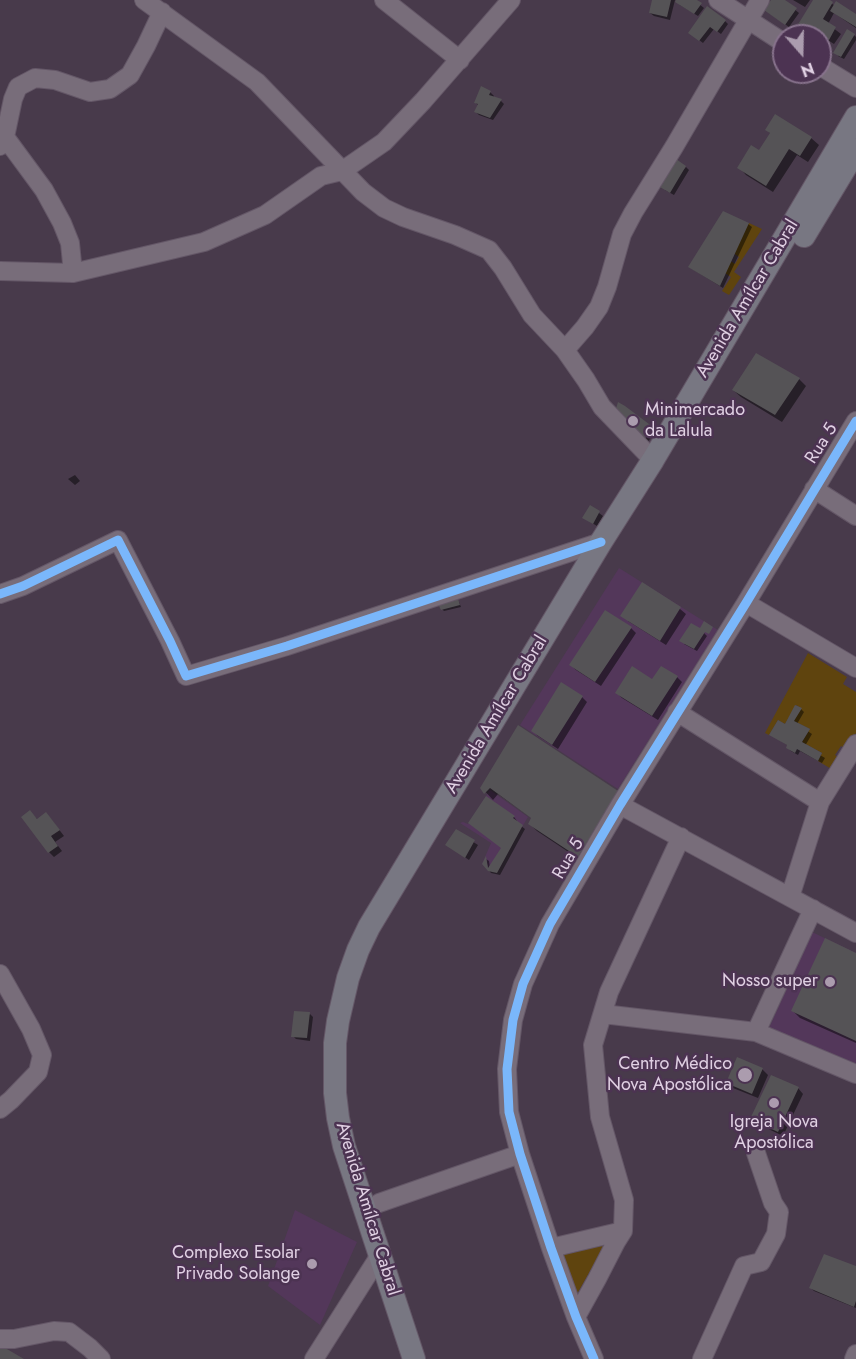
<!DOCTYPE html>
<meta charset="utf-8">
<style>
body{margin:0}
#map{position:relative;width:856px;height:1359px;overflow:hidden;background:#483a4b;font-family:Jost,sans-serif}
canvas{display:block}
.north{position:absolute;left:772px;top:24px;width:60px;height:60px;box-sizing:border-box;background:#4c3352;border:2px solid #87728c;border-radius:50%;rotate:160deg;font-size:16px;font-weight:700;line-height:24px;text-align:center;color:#e0d0e3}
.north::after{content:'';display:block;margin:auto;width:21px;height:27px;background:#ab9cae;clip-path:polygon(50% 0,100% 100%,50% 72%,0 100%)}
</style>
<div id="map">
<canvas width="856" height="1359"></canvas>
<div class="north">N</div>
</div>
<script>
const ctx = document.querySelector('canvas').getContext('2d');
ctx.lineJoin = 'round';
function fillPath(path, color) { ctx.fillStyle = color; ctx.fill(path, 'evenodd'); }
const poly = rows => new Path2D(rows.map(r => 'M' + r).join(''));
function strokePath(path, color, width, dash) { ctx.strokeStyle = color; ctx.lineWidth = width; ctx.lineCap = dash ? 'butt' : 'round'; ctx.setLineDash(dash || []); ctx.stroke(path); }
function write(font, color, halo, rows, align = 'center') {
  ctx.font = font + ' Jost,sans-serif'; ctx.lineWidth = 5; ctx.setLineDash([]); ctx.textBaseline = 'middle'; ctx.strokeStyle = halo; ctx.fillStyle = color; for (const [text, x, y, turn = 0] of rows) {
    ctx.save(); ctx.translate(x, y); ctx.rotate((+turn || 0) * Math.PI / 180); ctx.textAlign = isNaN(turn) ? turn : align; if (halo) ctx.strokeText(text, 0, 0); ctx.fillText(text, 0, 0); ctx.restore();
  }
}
fillPath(poly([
 [619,568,718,630,618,789,520,725],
 [490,790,528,817,507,852,488,868,482,864,491,843,460,823,463,822,468,824],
 [812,932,856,953,856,1066,769,1028],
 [295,1210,357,1242,320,1325,268,1286]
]), '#53375a');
fillPath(poly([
 [749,223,762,229,734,272,741,277,729,295,722,291,731,277,722,271,729,260,735,264,739,257,728,249],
 [808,653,847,677,843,684,856,692,856,733,847,749,841,746,835,755,840,758,833,770,818,761,822,753,802,742,810,729,794,721,801,708,796,705,785,724,778,720,769,735,765,733],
 [609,1238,577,1294,559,1253]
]), '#5f440e');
fillPath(poly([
 [653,0,675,0,670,20,654,16,650,13],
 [678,0,694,0,704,8,698,16,680,5],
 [772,0,783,0,799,13,789,27,769,13],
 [793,0,810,0,805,7],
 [815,0,827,0,835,6,856,15,856,28,834,13,828,24,841,34,834,44,823,37,820,42,820,36,801,36,796,31],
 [725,21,728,24,721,34,714,29,703,43,690,33],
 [854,35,856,37,856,40,844,59,838,56],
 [490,92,494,96,493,98,501,101,504,104,493,120,479,115,476,112,479,106,475,102],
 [767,130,811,138,819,145,808,162,797,155,773,192,746,175,739,167,759,153,771,134],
 [686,167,689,170,674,195,665,190],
 [748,224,752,227,723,288,689,267],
 [799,379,806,386,782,422,741,397,733,390],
 [619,418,652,428,655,431,648,442],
 [75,475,80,481,75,485,68,479],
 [591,507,603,516,597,526,584,518],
 [642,584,680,609,686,614,666,645,628,621],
 [459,602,461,607,444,611,442,609],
 [631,628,636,633,601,686,576,670,571,665],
 [704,633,707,636,697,651,684,644],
 [677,677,682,682,658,720,622,698,617,693],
 [582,697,587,702,558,749,538,736,533,731],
 [801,709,804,712,797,724,812,734,805,746,825,758,822,763,800,751,798,755,791,751,788,748,789,746,771,735,785,726],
 [518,728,617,792,624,799,585,863,537,831,530,824,533,819,498,794,493,800,482,788],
 [486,798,514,817,517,821,516,822,525,829,500,875,491,873,488,869,486,859,489,861,490,868,502,848],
 [30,812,38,820,51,819,64,836,55,842,62,851,54,857,49,852],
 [456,831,478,845,469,860,447,845],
 [856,954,856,1043,800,1018,793,1011],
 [310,1014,313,1017,310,1041,296,1039,293,1036],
 [762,1069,768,1075,758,1098,733,1088,728,1083],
 [798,1088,803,1094,783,1136,758,1124,752,1119],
 [856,1268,856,1308,814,1291,811,1288]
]), '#0007');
fillPath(poly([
 [652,0,671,0,667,17,649,13],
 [676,0,697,0,702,3,694,14,675,2],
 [771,0,785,0,797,8,785,25,764,10],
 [813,0,830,0,833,2,823,19,836,27,829,40,817,33,815,36,802,36,794,31],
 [836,1,856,14,856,27,830,11],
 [707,6,726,20,717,32,710,27,699,41,688,33],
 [847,29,855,34,841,57,833,53],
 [481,86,491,91,489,95,502,99,490,118,474,112,478,104,474,103],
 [775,114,812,137,800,156,789,149,766,186,737,168,751,145,759,150,770,133,765,130],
 [676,159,686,166,670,193,660,187],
 [723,211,749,223,720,286,688,267],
 [756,353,800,378,775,415,732,390],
 [618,402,625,406,653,427,644,440,614,415],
 [590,505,600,511,593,524,582,518],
 [642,582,681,607,660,641,620,616],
 [458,599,460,605,441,610,438,604],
 [605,610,632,627,595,682,569,665],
 [704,621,713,627,709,634,705,632,694,649,679,641,691,623,700,628],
 [632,666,652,679,661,666,678,676,652,716,615,693],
 [561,682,583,696,552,745,531,731],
 [795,705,802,708,794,721,810,729,802,742,822,753,818,761,797,749,795,753,786,748,787,745,769,735,778,720,785,724],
 [518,725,618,791,578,857,528,824,531,818,490,788,484,794,480,788],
 [486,796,515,816,513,818,523,825,497,873,488,871,482,864,486,856,488,868,501,848,468,823],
 [30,810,37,819,46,812,60,830,51,836,58,846,48,853,21,817],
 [456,829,475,840,465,858,445,845],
 [825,938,856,953,856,1041,791,1011],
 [294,1011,310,1012,307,1038,291,1037],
 [737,1057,763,1068,752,1094,726,1083],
 [771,1075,799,1087,778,1132,750,1119],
 [824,1254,856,1266,856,1301,854,1307,809,1288],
 [0,1345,24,1359,0,1359]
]), '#555356');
const minor = poly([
 [144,0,257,82,363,192,384,208,403,217,455,235,489,250,503,268,532,315,565,350,586,380,602,407,653,460],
 [384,0,460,60],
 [718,0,784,43],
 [820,66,856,88],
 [5,137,44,190,62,223,70,243,73,273],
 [0,146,5,137,13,99,18,87,35,78,55,80,90,92,110,89,130,75,146,46,162,12],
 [0,271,73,273,204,242,265,215,321,176,342,171,384,142,423,101,511,0],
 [565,350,585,327,599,307,607,287,622,234,633,213,674,147,760,0],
 [814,489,856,516],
 [0,594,23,586,118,540,170,641,186,676,287,646,601,542],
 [746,603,856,668],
 [677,712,820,802],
 [620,805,856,933],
 [790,897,820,802,856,744],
 [0,974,31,1029,42,1055,38,1072,11,1100,0,1109],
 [603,1014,756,1032,856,1074],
 [756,1032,813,909],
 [379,1203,520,1154],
 [551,1248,623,1231],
 [576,1317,597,1279,616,1242,623,1231,624,1200,600,1117,593,1045,609,992,681,837],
 [0,1339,14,1339,54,1331,69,1332,90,1348,101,1359],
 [314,1359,380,1255],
 [594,1359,576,1317,551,1248,520,1154,509,1112,507,1069,513,1020,523,984,550,924,620,805,746,603,856,421],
 [702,1359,744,1266,761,1262,776,1234,779,1212,773,1203,756,1153],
 [854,1359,856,1354]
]);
const major = poly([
 [804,236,856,150],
 [414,1359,344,1146,338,1118,335,1093,335,1043,338,1021,348,978,358,950,369,927,601,542,653,460,856,117]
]);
strokePath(minor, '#645767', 20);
strokePath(major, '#645767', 24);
strokePath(minor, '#786d7a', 18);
strokePath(major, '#787782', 22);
strokePath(poly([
 [0,594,23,586,118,540,170,641,186,676,287,646,601,542],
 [594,1359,576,1317,551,1248,520,1154,509,1112,507,1069,513,1020,523,984,550,924,620,805,746,603,856,421]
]), '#7ab7fb', 9);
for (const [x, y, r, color] of [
 [633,421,6,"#ab9cae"],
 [830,982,6,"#ab9cae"],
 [745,1075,8,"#ab9cae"],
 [774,1103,6,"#ab9cae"],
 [312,1264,6,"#ab9cae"]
]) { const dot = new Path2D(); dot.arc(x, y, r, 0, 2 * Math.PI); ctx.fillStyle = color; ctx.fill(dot); strokePath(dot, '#4c3352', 2); }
write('18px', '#e0d0e3', '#4c3352', [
 ["Avenida Amílcar Cabral",748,299,-59],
 ["Rua 5",822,444,-58],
 ["Avenida Amílcar Cabral",497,715,-59],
 ["Rua 5",569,859,-60],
 ["Avenida Amílcar Cabral",367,1209,73]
]);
write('18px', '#e0d0e3', '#4c3352', [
 ["Minimercado",645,411,"left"],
 ["da Lalula",645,432,"left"],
 ["Nosso super",818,982],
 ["Centro Médico",732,1065],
 ["Nova Apostólica",732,1086],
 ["Igreja Nova",774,1123,"center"],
 ["Apostólica",774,1144,"center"],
 ["Complexo Esolar",300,1254],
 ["Privado Solange",300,1275]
], 'right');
</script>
